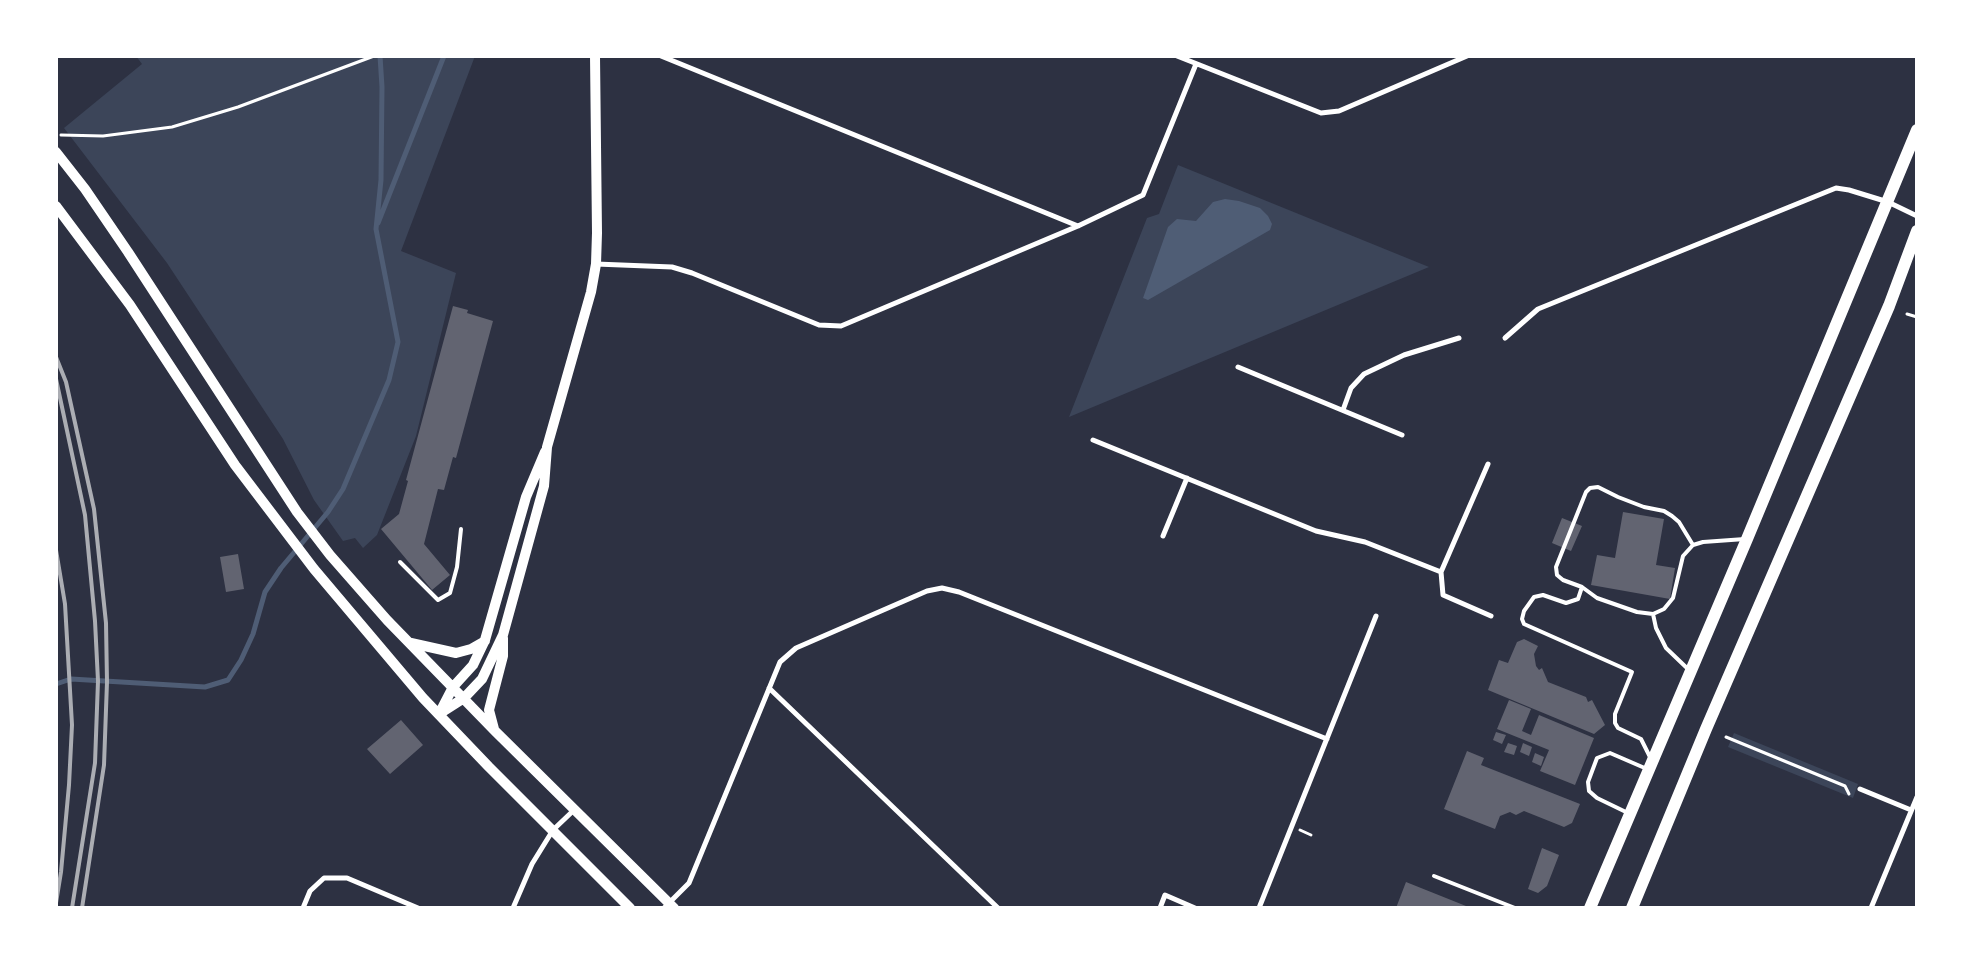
<!DOCTYPE html>
<style>
body{margin:0}
#map{position:relative;width:1973px;height:964px;overflow:hidden;background:#2d3142;font-family:"Fira Sans Condensed",sans-serif}
canvas{display:block}
.frame{position:absolute;inset:0;border:58px solid #fff;pointer-events:none}
</style>
<div id="map">
<canvas width="1973" height="964"></canvas>
<div class="frame"></div>
</div>
<script>
const ctx = document.querySelector('canvas').getContext('2d');
ctx.lineJoin = 'round';
function fillPath(path, color) { ctx.fillStyle = color; ctx.fill(path, 'evenodd'); }
const poly = rows => new Path2D(rows.map(r => 'M' + r).join(''));
function strokePath(path, color, width, dash) { ctx.strokeStyle = color; ctx.lineWidth = width; ctx.lineCap = dash ? 'butt' : 'round'; ctx.setLineDash(dash || []); ctx.stroke(path); }
fillPath(poly([
 [136,56,475,56,401,251,456,273,416,436,377,535,363,548,355,538,343,541,314,500,283,439,167,263,64,128,142,64],
 [1178,165,1429,267,1069,417,1147,218,1159,214],
 [1734,733,1858,784,1853,798,1728,747]
]), '#3c4559');
fillPath(poly([
 [1225,199,1239,201,1260,208,1268,216,1272,224,1270,230,1148,300,1143,298,1168,227,1177,219,1196,221,1213,202]
]), '#4f5d75');
strokePath(poly([
 [378,223,444,56],
 [56,684,71,679,205,687,228,680,241,660,253,634,265,592,281,568,328,512,343,489,389,380,398,342,376,229,381,180,382,87,380,56]
]), '#4f5d75', 5);
fillPath(poly([
 [453,306,468,310,467,313,493,321,456,458,453,457,444,490,438,489,424,544,450,575,432,590,381,529,399,514,408,481,406,480],
 [1623,512,1664,519,1656,565,1675,568,1670,599,1591,585,1597,555,1615,558],
 [1562,518,1582,526,1571,551,1552,543],
 [238,554,244,589,226,592,220,557],
 [1524,639,1538,646,1534,654,1536,666,1539,670,1542,668,1548,682,1586,697,1588,702,1592,700,1605,725,1594,734,1488,690,1499,660,1508,663,1517,642],
 [1509,700,1531,709,1522,731,1531,735,1539,715,1594,738,1575,785,1540,771,1549,750,1497,729],
 [401,720,423,745,390,774,367,749],
 [1496,732,1506,735,1502,744,1493,740],
 [1508,743,1517,746,1514,755,1504,752],
 [1523,743,1532,747,1529,756,1520,752],
 [1467,751,1484,758,1481,765,1580,804,1572,823,1564,827,1524,811,1516,815,1510,812,1500,816,1495,829,1444,809],
 [1535,753,1544,757,1541,766,1532,762],
 [1542,848,1559,855,1547,886,1538,893,1528,889],
 [1406,882,1471,908,1396,908]
]), '#626471');
strokePath(poly([
 [61,135,103,136,172,127,238,107,374,56],
 [1907,314,1917,317],
 [1726,737,1845,786,1849,794],
 [1300,830,1311,835]
]), '#fff', 3);
strokePath(poly([
 [1693,545,1679,522,1672,516,1664,511,1644,507,1618,497,1598,487,1590,488,1586,492,1556,567,1557,575,1563,580,1582,587,1597,598,1637,612,1653,614,1664,609,1673,598,1683,556,1693,545,1703,542,1745,539],
 [400,562,438,600,450,593,457,567,461,529],
 [1582,587,1578,599,1566,603,1543,595,1534,597,1524,611,1522,619,1524,624,1632,672,1615,714,1615,723,1618,728,1641,739,1651,759],
 [1653,614,1656,628,1666,648,1689,670],
 [1628,813,1597,798,1589,791,1588,782,1597,758,1610,753,1647,769],
 [1434,876,1515,908]
]), '#fff', 4);
strokePath(poly([
 [661,56,1078,226],
 [1177,56,1321,113,1339,111,1467,56],
 [596,264,672,267,692,273,819,325,841,326,1078,226,1143,195,1196,64],
 [1505,338,1538,309,1836,188,1849,190,1888,202,1917,216],
 [1238,367,1402,435],
 [1343,410,1351,388,1364,374,1404,355,1459,338],
 [1093,440,1316,531,1365,542,1441,572],
 [1488,464,1441,572,1443,595,1491,616],
 [1163,536,1187,478],
 [769,688,998,908],
 [1860,789,1911,810],
 [303,908,310,891,324,878,347,878,418,908],
 [513,908,532,864,553,830,574,810],
 [664,908,689,883,780,662,796,648,927,591,942,588,959,592,1327,739],
 [1160,908,1165,895,1195,908],
 [1259,908,1376,616],
 [1871,908,1917,797]
]), '#fff', 5);
strokePath(poly([
 [56,152,85,189,128,252,297,512,330,555,387,620,495,731,674,908],
 [56,206,130,305,235,465,314,569,423,698,489,767,630,908],
 [411,643,456,653,471,649,485,641],
 [439,714,464,698,482,679,503,635,544,486,547,447,591,292,596,264,597,233,595,56],
 [439,714,453,687,473,665,485,640,526,497,545,452],
 [494,729,489,710,503,656,503,638]
]), '#fff', 10);
strokePath(poly([
 [1590,908,1747,539,1917,130],
 [1632,908,1706,729,1889,306,1917,231]
]), '#fff', 12);
strokePath(poly([
 [56,357,66,382,94,509,106,623,107,682,104,765,82,908],
 [56,379,85,515,95,621,98,681,95,763,72,908],
 [56,550,65,604,72,725,69,785,61,872,56,903]
]), '#abadb3', 4);
</script>
